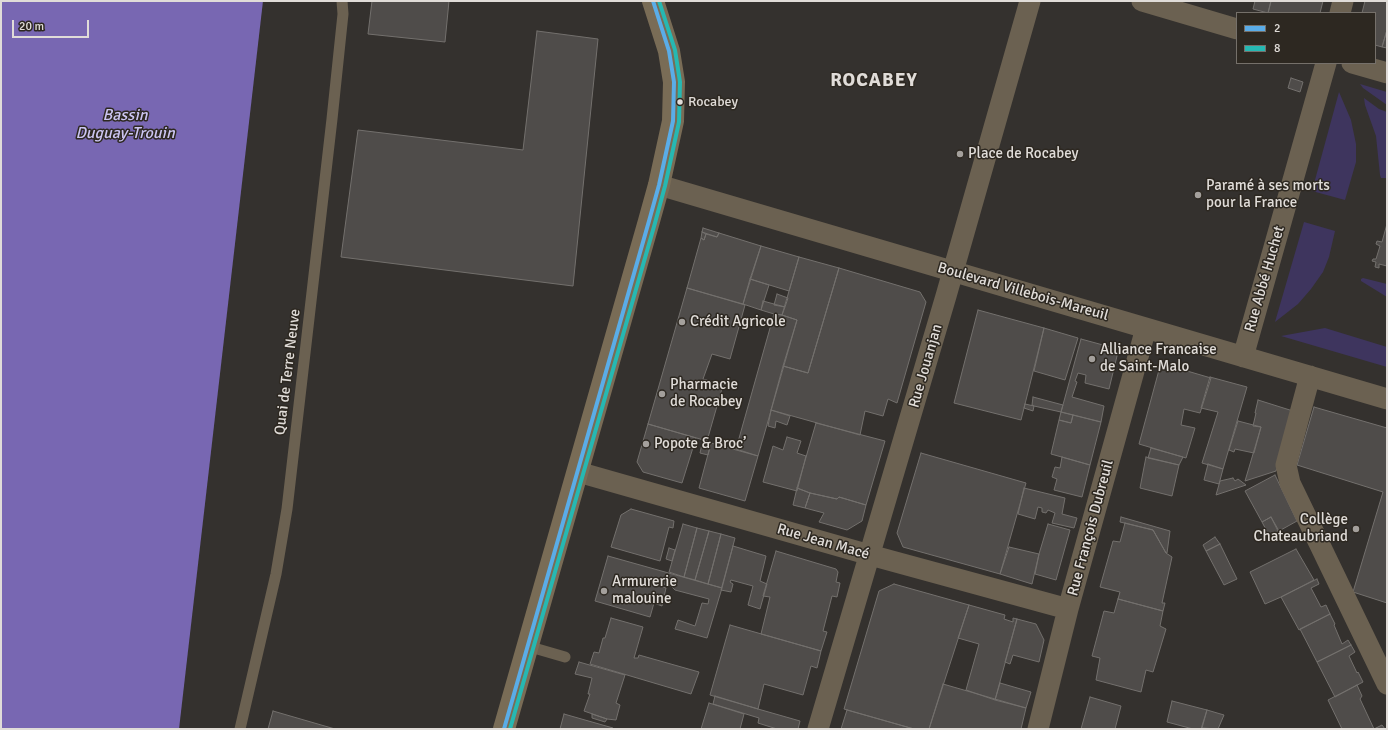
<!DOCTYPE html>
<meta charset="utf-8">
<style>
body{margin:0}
#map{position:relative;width:1388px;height:730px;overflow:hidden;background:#34312e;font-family:Signika,sans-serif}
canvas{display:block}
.frame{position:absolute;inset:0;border:2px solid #e0dcd8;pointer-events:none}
.legend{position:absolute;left:1236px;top:12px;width:140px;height:52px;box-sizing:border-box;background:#2d2821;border:1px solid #75706a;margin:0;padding:5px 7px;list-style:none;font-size:12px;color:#e0dcd8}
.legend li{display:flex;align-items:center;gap:8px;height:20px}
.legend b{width:20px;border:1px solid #75706a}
.scale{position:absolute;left:12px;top:20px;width:77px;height:18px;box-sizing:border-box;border:2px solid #e0dcd8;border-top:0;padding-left:5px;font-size:12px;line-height:14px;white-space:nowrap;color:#e0dcd8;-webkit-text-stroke:3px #2d2821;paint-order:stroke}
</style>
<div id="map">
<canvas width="1388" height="730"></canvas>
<div class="frame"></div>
<ul class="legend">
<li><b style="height:5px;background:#5aade8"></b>2</li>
<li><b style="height:5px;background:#26b8b2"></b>8</li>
</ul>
<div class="scale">20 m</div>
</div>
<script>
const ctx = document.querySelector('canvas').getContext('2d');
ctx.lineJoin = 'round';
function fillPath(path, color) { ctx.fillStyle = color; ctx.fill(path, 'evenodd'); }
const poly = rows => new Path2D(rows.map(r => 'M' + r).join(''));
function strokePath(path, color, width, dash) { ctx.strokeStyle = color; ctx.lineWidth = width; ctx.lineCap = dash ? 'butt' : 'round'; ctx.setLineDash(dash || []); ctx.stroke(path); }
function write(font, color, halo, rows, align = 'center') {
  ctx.font = font + ' Signika,sans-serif'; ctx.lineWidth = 3; ctx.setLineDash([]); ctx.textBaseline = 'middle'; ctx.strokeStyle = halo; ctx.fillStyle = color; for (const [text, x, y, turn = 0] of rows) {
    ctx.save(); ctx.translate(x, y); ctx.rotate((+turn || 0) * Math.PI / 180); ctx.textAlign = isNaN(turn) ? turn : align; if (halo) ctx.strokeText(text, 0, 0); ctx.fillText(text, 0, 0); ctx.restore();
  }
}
fillPath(poly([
 [1360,84,1387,92,1387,105,1363,88],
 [1339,92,1351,120,1356,144,1356,162,1345,200,1312,191],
 [1364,98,1379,109,1387,112,1387,178,1381,178,1380,175,1376,136,1365,105],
 [1304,222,1335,231,1329,257,1323,272,1311,289,1298,304,1275,322],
 [1363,278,1387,284,1387,297,1361,281,1361,279],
 [1325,328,1387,347,1387,367,1281,336]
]), '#3e355e');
fillPath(poly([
 [1,1,263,1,179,729,1,729]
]), '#7867b2');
const building = poly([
 [372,1,449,1,445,42,368,34,372,1],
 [1255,1,1271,1,1268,13,1253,9,1255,1],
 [1271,1,1323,1,1320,13,1268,13,1271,1],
 [1365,1,1387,1,1387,30,1382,47,1375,45,1375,13,1362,13,1365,1],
 [1387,30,1387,48,1382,47,1387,30],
 [537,31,598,39,573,286,341,257,358,130,523,150,537,31],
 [1291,78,1303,82,1300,92,1288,88,1291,78],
 [1387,224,1387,266,1379,264,1379,268,1375,267,1376,262,1372,261,1373,259,1376,259,1380,246,1376,244,1377,241,1382,242,1387,224],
 [703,228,719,233,717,237,702,232,703,228],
 [702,232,706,234,704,240,701,238,702,232],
 [719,233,761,246,743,304,687,288,701,238,704,240,706,234,717,237,719,233],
 [761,246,799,257,789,291,750,279,761,246],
 [799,257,839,268,808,373,783,366,797,320,782,315,799,257],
 [839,268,920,292,926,302,897,403,888,399,883,416,865,411,860,435,771,410,783,366,808,373,839,268],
 [750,279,769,285,761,310,743,304,750,279],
 [687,288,745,305,730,359,712,354,703,379,723,385,707,441,648,424,687,288],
 [777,294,788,298,785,307,774,305,777,294],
 [763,301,785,307,782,315,774,314,761,310,763,301],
 [978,310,1044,328,1021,420,954,403,978,310],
 [774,314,782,315,797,320,758,456,736,449,774,314],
 [1044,328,1078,338,1065,380,1034,371,1044,328],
 [1081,339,1114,348,1117,356,1109,389,1085,383,1086,375,1078,373,1075,381,1077,382,1072,397,1104,406,1101,422,1061,412,1081,339],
 [1170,366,1211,378,1200,413,1184,409,1181,425,1195,428,1186,458,1139,444,1159,370,1170,366],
 [1210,377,1247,387,1223,469,1202,463,1218,412,1201,408,1210,377],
 [1033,397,1063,405,1061,412,1034,406,1032,405,1033,397],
 [1258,400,1293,411,1276,471,1245,481,1261,427,1253,426,1256,413,1255,413,1258,400],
 [1025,404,1034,406,1033,411,1024,408,1025,404],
 [1314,407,1387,428,1387,603,1353,592,1383,492,1297,465,1314,407],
 [771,410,790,416,787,425,776,421,775,428,768,426,771,410],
 [1061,412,1073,415,1071,423,1059,420,1061,412],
 [1073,415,1101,422,1090,465,1051,454,1059,420,1071,423,1073,415],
 [1238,421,1261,427,1254,453,1235,449,1234,452,1229,450,1238,421],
 [816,423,885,441,866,505,839,497,837,499,810,493,797,488,816,423],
 [648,424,696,438,682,483,643,472,637,462,648,424],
 [787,437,801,441,797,453,806,456,797,491,763,482,773,446,783,450,787,437],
 [703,440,711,443,708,455,700,453,703,440],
 [711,443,758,456,745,501,699,488,711,443],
 [1151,448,1183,457,1179,465,1148,458,1151,448],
 [921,453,1026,483,1000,574,903,547,897,533,921,453],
 [1062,457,1090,465,1082,497,1054,490,1057,479,1052,477,1055,467,1060,468,1062,457],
 [1146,457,1179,465,1172,496,1140,488,1146,457],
 [1208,464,1223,469,1219,484,1204,480,1208,464],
 [1275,475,1297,521,1279,531,1271,517,1262,522,1245,491,1275,475],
 [1233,478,1235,481,1238,479,1246,485,1216,495,1220,481,1233,478],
 [797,488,810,493,805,508,793,505,797,488],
 [1024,488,1065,498,1062,514,1077,518,1074,528,1052,523,1055,513,1048,510,1046,513,1042,512,1042,508,1038,507,1035,519,1018,514,1024,488],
 [810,493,837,499,839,497,866,505,862,521,847,530,819,522,824,513,805,508,810,493],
 [631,509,674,521,673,528,669,527,660,561,611,547,621,515,631,509],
 [1121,517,1170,531,1167,553,1166,553,1153,530,1120,522,1121,517],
 [1271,517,1280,535,1271,539,1262,522,1271,517],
 [1125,523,1153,530,1166,553,1172,557,1162,603,1165,603,1163,611,1118,599,1120,592,1100,587,1113,541,1120,542,1125,523],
 [683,524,697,528,684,577,669,572,683,524],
 [1048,524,1070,530,1056,580,1035,574,1039,554,1048,524],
 [697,528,709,531,695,580,684,577,697,528],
 [709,531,721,534,708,584,695,580,709,531],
 [721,534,735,538,722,588,708,584,721,534],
 [1215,537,1220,544,1206,551,1203,545,1215,537],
 [1220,544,1237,579,1224,585,1206,551,1220,544],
 [733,546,766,556,760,581,767,584,760,609,748,605,753,586,731,580,730,582,733,584,731,592,721,590,733,546],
 [1009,547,1039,554,1032,584,1000,574,1009,547],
 [669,548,675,550,672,561,666,559,669,548],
 [1296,549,1314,580,1281,597,1265,604,1250,572,1296,549],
 [776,551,836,569,838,572,836,582,840,583,837,597,832,596,823,631,827,632,821,651,761,634,770,597,763,596,776,551],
 [608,556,722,588,707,638,675,629,678,620,695,626,702,603,708,604,709,599,675,590,671,586,660,583,660,586,666,588,662,606,654,603,650,617,595,601,608,556],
 [1317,579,1319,584,1311,588,1321,607,1326,605,1330,614,1299,630,1281,597,1317,579],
 [894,584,969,605,929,729,914,729,844,709,879,591,894,584],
 [1118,599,1163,611,1160,626,1166,629,1153,672,1146,670,1141,692,1096,680,1100,658,1092,656,1104,611,1114,613,1118,599],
 [969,605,1005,615,1004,619,1013,622,1013,618,1017,619,995,700,966,690,979,644,958,638,969,605],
 [1330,614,1335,624,1334,625,1342,644,1348,640,1351,645,1317,662,1300,629,1330,614],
 [611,618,643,627,634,658,638,658,639,655,699,672,691,694,590,664,594,652,599,653,603,638,605,638,611,618],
 [1017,619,1036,624,1044,640,1039,662,1013,655,1010,664,1005,662,1017,619],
 [730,625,821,651,817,668,811,666,803,695,764,684,758,709,710,695,730,625],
 [1351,645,1355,652,1349,656,1357,673,1358,672,1363,682,1335,697,1317,662,1351,645],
 [579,662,625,675,616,703,620,705,616,720,607,719,584,711,590,694,588,694,592,678,575,674,579,662],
 [1000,683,1031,692,1026,708,995,700,1000,683],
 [943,684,1026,708,1021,729,929,729,943,684],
 [1357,685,1362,696,1360,699,1374,729,1382,725,1385,729,1342,729,1328,700,1357,685],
 [715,696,758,709,800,721,798,729,777,729,758,723,759,718,713,704,715,696],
 [1090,697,1121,706,1115,729,1081,729,1090,697],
 [1172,701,1207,710,1201,729,1193,729,1167,722,1172,701],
 [709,703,744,714,740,729,701,729,709,703],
 [847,710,914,729,841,729,847,710],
 [1207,710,1224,715,1218,729,1202,728,1207,710],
 [273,711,335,729,268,729,273,711],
 [564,714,613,728,613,729,560,729,564,714],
 [592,714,607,719,605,722,592,718,592,714]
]);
fillPath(building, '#4f4c4a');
strokePath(building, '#73706d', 1);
strokePath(poly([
 [527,646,565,657],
 [240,729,276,574,287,509,332,119,343,14,342,1]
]), '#6b6151', 11);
strokePath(poly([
 [1142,1,1237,29],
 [1340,13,1343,1],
 [1352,63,1387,73],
 [659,185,1387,399],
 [1243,357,1326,63],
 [1310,376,1286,465,1290,483,1387,684],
 [578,472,870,555,1068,609],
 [818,729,946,296,1030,1],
 [1038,729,1068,609,1146,328]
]), '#6b6151', 21);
strokePath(poly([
 [504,729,649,221,659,185,673,121,674,82,669,51,653,1]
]), '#796c56', 22);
strokePath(poly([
 [504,729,649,221,659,185,673,121,674,82,669,51,653,1]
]), '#5aade8', 4);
strokePath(poly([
 [510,729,655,223,665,186,679,122,680,82,675,50,659,1]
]), '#26b8b2', 4);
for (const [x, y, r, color] of [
 [680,102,3.5,"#e0dcd8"],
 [960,154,4,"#a4a09c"],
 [1198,195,4,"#a4a09c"],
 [682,322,4,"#a4a09c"],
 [1092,359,4,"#a4a09c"],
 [662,394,4,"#a4a09c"],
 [646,444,4,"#a4a09c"],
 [1356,529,4,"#a4a09c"],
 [604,591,4,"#a4a09c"]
]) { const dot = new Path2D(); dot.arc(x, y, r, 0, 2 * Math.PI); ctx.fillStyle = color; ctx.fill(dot); strokePath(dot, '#2d2821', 1.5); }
write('14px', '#e0dcd8', '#2d2821', [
 ["Rocabey",688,102]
], 'left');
write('15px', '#e0dcd8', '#2d2821', [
 ["Place de Rocabey",968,154],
 ["Paramé à ses morts",1206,186],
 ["pour la France",1206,203],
 ["Crédit Agricole",690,322],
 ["Alliance Francaise",1100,350],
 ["de Saint-Malo",1100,367],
 ["Pharmacie",670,385],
 ["de Rocabey",670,402],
 ["Popote & Broc’",654,444],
 ["Collège",1348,520,"right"],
 ["Chateaubriand",1348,537,"right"],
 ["Armurerie",612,582],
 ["malouine",612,599]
], 'left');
write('15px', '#e0dcd8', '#2d2821', [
 ["Rue Abbé Huchet",1265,279,-74],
 ["Boulevard Villebois-Mareuil",1023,292,16],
 ["Rue Jouanjan",926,366,-74],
 ["Quai de Terre Neuve",288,372,-83],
 ["Rue François Dubreuil",1091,528,-75],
 ["Rue Jean Macé",823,542,16]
]);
write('italic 16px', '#ccc5f2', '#2d2821', [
 ["Bassin",125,116],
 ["Duguay-Trouin",125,134]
]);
ctx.letterSpacing = '1px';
write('bold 19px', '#e0dcd8', '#2d2821', [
 ["ROCABEY",874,81]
]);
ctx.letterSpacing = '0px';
</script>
